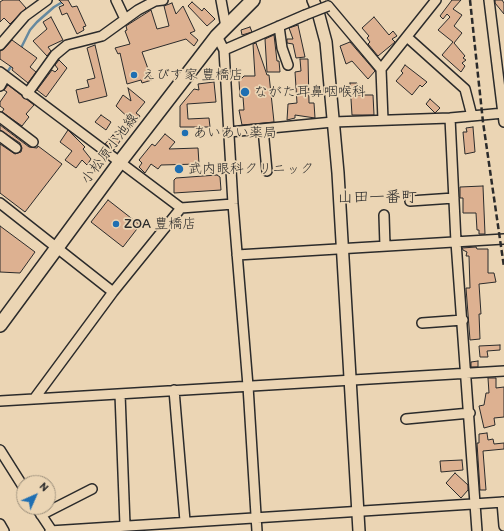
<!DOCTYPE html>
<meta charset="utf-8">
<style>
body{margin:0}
#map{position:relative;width:504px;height:531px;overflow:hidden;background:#ebd5b4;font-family:Itim,sans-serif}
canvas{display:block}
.north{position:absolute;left:16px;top:475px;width:40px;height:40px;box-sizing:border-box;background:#ebd5b4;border:1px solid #9e917d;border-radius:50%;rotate:45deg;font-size:11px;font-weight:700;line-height:16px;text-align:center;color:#2b2b2b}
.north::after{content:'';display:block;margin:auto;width:14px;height:18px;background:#1f6fb2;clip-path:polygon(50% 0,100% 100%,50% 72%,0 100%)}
</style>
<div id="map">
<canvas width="504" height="531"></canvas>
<div class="north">N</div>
</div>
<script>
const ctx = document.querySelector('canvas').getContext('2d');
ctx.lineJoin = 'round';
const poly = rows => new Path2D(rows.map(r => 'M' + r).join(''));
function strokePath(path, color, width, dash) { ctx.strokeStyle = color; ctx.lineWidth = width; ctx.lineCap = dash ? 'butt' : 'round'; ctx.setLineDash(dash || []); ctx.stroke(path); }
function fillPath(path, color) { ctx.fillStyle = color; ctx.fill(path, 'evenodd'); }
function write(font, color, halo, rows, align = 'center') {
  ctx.font = font + ' Itim,"Klee One",sans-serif'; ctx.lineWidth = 3.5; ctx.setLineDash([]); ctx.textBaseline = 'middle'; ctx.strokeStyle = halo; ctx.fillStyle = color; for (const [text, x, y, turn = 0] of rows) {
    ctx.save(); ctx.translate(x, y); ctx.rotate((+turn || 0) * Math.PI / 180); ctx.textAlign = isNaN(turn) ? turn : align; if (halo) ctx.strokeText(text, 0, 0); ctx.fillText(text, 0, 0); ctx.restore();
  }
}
strokePath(poly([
 [20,50,30,30,37,22,54,7,66,0],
 [6,74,12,65]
]), '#66899f', 2.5);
const building = poly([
 [3,0,19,0,26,8,10,24,4,18,0,22,0,2,3,0],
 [59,0,68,0,72,7,77,6,86,26,83,27,84,30,77,34,67,13,62,15,59,7,64,5,59,0],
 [452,0,461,0,453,9,462,15,454,26,462,33,454,43,465,56,463,58,466,60,462,63,465,66,461,72,442,55,453,42,438,30,450,17,447,14,443,19,440,16,452,0],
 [495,0,502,0,504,3,504,14,495,3,495,0],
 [192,2,202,11,204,8,215,19,207,26,188,6,192,2],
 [172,3,176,14,183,6,195,31,190,33,198,40,194,46,186,39,142,52,152,80,142,83,141,80,127,84,120,53,118,54,115,48,130,44,125,31,127,30,126,26,151,10,157,29,169,26,164,6,172,3],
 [51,17,63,40,48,47,51,51,47,56,33,41,47,29,43,22,51,17],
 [374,17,389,35,393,31,397,36,392,39,395,42,378,56,368,44,370,42,367,38,369,36,362,28,374,17],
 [298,25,305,57,296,58,293,44,287,43,287,39,293,39,289,28,298,25],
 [250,27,252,32,242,35,241,30,250,27],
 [274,35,277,61,279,61,280,72,267,72,265,39,274,35],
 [12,40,37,58,30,67,36,72,28,83,12,70,13,68,0,59,0,51,4,49,12,40],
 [350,42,375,71,368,79,352,61,346,64,340,46,350,42],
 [256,43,267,75,269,75,274,122,242,125,239,110,244,110,243,97,240,97,239,81,244,76,255,76,253,44,256,43],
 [95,45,107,96,79,103,76,90,89,87,87,80,95,78,87,48,95,45],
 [300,59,308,59,309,103,314,103,315,118,295,115,295,118,287,120,288,104,297,103,295,72,301,71,300,59],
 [59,60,67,68,46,97,37,90,52,70,55,72,58,69,55,65,59,60],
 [405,65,427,82,422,87,420,85,412,95,396,81,403,73,401,71,405,65],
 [214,82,216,102,187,104,188,119,209,118,210,127,180,127,180,106,194,89,199,90,198,84,214,82],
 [350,83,357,83,357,95,373,95,374,115,352,115,350,83],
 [8,85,34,105,26,114,29,117,22,126,2,112,4,109,0,106,0,102,7,92,4,90,8,85],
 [128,88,145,102,136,113,140,116,135,124,116,106,123,95,131,101,128,88],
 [430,99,440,108,435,113,426,104,430,99],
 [101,115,111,122,106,130,95,122,101,115],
 [0,125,29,147,37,148,38,146,62,164,25,212,0,193,0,144,15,154,21,152,22,148,20,143,0,130,0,125],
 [473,127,475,152,465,154,463,132,467,132,466,128,473,127],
 [68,130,85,147,83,149,91,159,87,165,82,160,76,168,65,160,72,151,60,142,68,130],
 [165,134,175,142,169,149,198,148,199,164,161,165,158,169,151,164,145,173,139,167,142,163,139,160,152,144,155,146,165,134],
 [113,135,120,141,114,150,105,144,113,135],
 [217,175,220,177,221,190,174,193,174,180,176,178,217,175],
 [483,186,485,234,479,234,479,230,477,230,476,213,463,213,463,198,460,198,460,187,483,186],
 [108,200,140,225,123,247,91,222,108,200],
 [0,226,35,252,20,273,0,272,0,226],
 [476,247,477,249,488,249,488,273,494,273,496,282,479,284,481,314,479,314,480,339,470,340,466,288,470,288,469,256,466,256,467,252,463,250,462,248,476,247],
 [500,345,500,350,487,351,488,357,480,357,479,346,500,345],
 [478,361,478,367,471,367,471,362,478,361],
 [488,378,496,378,496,388,504,387,504,417,494,418,495,425,484,428,479,406,484,405,486,393,489,393,488,378],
 [487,433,488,440,493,439,494,444,504,443,504,449,483,451,486,490,480,490,477,443,479,443,479,434,487,433],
 [462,460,463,470,441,472,440,461,462,460],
 [455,473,468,485,468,490,461,498,446,483,455,473]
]);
fillPath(building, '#ddb191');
strokePath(building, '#2b2b2b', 1);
const minor = poly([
 [116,0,125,19],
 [221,0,226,27],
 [489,0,504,122],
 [328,6,381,69,436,0],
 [279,26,282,48,288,65],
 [217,36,224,50,233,204,248,386,257,531],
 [407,37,465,89,472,116],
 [0,45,25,16,47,0],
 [224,50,305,15],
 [381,69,383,120],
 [0,72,181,208],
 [0,86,5,77],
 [27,94,55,55,67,45,102,36,138,10,155,1,163,0],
 [0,117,33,142],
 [450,118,456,242,477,531],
 [263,129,267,171],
 [229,132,333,122,450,118,504,113],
 [0,136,16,148],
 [410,201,454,198],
 [0,203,113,292],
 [384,215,385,246],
 [237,255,504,239],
 [422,323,463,320],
 [174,390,185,521],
 [120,394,125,525],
 [34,399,113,292,181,208,233,204],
 [0,401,504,371],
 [406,419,470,413],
 [0,450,24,488],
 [502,502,504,526],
 [36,507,52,531],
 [41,515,92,489],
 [0,524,4,531],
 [50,531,504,502]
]);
const tertiary = poly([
 [313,0,318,12,326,42,338,173,359,531]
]);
const secondary = poly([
 [0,325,123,158,217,36,253,0]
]);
strokePath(minor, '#2b2b2b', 12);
strokePath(tertiary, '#2b2b2b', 14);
strokePath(secondary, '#2b2b2b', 16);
strokePath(minor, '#ebd5b4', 9);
strokePath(tertiary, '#ebd5b4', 11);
strokePath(secondary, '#ebd5b4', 13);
strokePath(poly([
 [470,0,483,122,504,267]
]), '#2b2b2b', 2.5, [6, 3]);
const minorBridge = poly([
 [305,15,328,6]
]);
strokePath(minorBridge, '#2b2b2b', 12, []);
strokePath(minorBridge, '#ebd5b4', 9);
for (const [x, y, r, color] of [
 [134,75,4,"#1f6fb2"],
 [245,92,5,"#1f6fb2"],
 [185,133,4,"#1f6fb2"],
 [179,169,5,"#1f6fb2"],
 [116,224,4,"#1f6fb2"]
]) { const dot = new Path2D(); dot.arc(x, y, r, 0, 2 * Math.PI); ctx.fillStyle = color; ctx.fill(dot); strokePath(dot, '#ebd5b4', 1.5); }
write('14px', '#2b2b2b', '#ebd5b4', [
 ["えびす家 豊橋店",142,75],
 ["ながた耳鼻咽喉科",254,92],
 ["あいあい薬局",193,133],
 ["武内眼科クリニック",188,169],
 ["ZOA 豊橋店",124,224]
], 'left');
write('14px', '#2b2b2b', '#ebd5b4', [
 ["小松原小池線",110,149,-53]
]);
write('16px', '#2b2b2b', '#ebd5b4', [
 ["山田一番町",377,198]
]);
</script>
